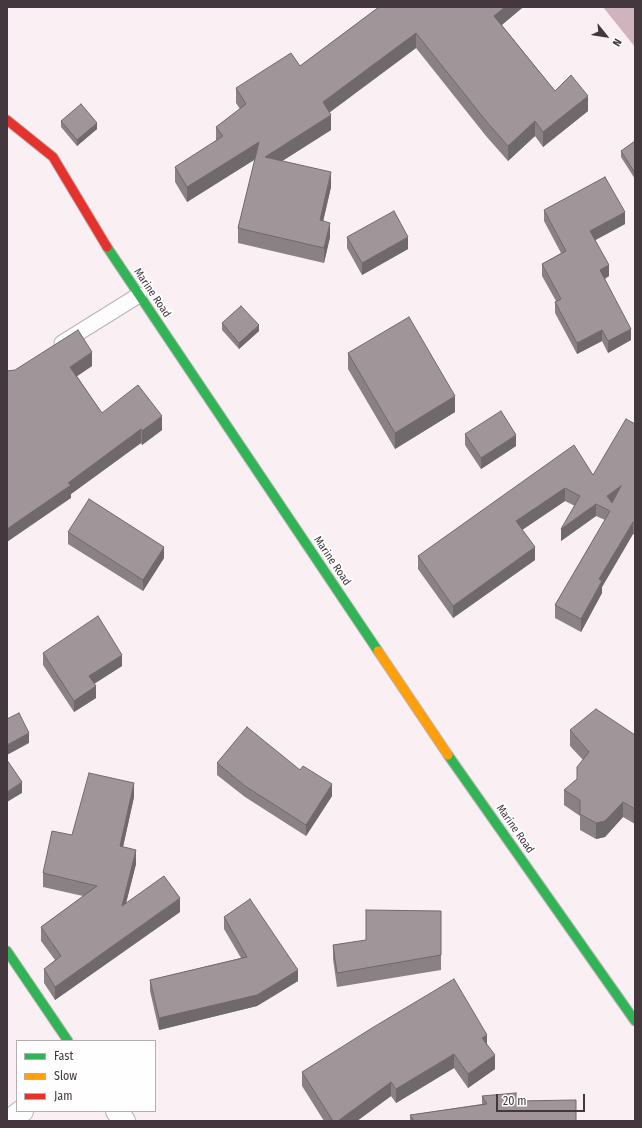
<!DOCTYPE html>
<style>
body{margin:0}
#map{position:relative;width:642px;height:1128px;overflow:hidden;background:#faeff3;font-family:"Fira Sans Condensed",sans-serif}
canvas{display:block}
.frame{position:absolute;inset:0;border:8px solid #44373d;pointer-events:none}
.legend{position:absolute;left:16px;top:1040px;width:140px;height:72px;box-sizing:border-box;background:#fefefe;border:1px solid #b4aeb1;margin:0;padding:5px 7px;list-style:none;font-size:12px;color:#44373d}
.legend li{display:flex;align-items:center;gap:8px;height:20px}
.legend b{width:20px;border:1px solid #b4aeb1}
.north{position:absolute;left:586px;top:16px;width:40px;height:40px;-webkit-text-stroke:3px #fefefe;paint-order:stroke;rotate:120deg;font-size:11px;font-weight:700;line-height:16px;text-align:center;color:#44373d}
.north::after{content:'';display:block;margin:auto;width:14px;height:18px;background:#44373d;clip-path:polygon(50% 0,100% 100%,50% 72%,0 100%)}
.scale{position:absolute;left:496px;top:1094px;width:89px;height:18px;box-sizing:border-box;border:2px solid #44373d;border-top:0;padding-left:5px;font-size:12px;line-height:14px;white-space:nowrap;color:#44373d;-webkit-text-stroke:3px #fefefe;paint-order:stroke}
</style>
<div id="map">
<canvas width="642" height="1128"></canvas>
<div class="frame"></div>
<ul class="legend">
<li><b style="height:5px;background:#30b455"></b>Fast</li>
<li><b style="height:5px;background:#ff9f0a"></b>Slow</li>
<li><b style="height:5px;background:#e5322d"></b>Jam</li>
</ul>
<div class="north">N</div>
<div class="scale">20 m</div>
</div>
<script>
const ctx = document.querySelector('canvas').getContext('2d');
ctx.lineJoin = 'round';
function fillPath(path, color) { ctx.fillStyle = color; ctx.fill(path, 'evenodd'); }
const poly = rows => new Path2D(rows.map(r => 'M' + r).join(''));
function strokePath(path, color, width, dash) { ctx.strokeStyle = color; ctx.lineWidth = width; ctx.lineCap = dash ? 'butt' : 'round'; ctx.setLineDash(dash || []); ctx.stroke(path); }
function write(font, color, halo, rows, align = 'center') {
  ctx.font = font + ' "Fira Sans Condensed",sans-serif'; ctx.lineWidth = 4; ctx.setLineDash([]); ctx.textBaseline = 'middle'; ctx.strokeStyle = halo; ctx.fillStyle = color; for (const [text, x, y, turn = 0] of rows) {
    ctx.save(); ctx.translate(x, y); ctx.rotate((+turn || 0) * Math.PI / 180); ctx.textAlign = isNaN(turn) ? turn : align; if (halo) ctx.strokeText(text, 0, 0); ctx.fillText(text, 0, 0); ctx.restore();
  }
}
fillPath(poly([
 [603,7,635,7,635,47]
]), '#cfb4be');
const lane = poly([
 [62,343,139,295]
]);
const street = poly([
 [117,1111,124,1121],
 [9,1121,22,1111]
]);
const fast = poly([
 [107,247,378,651],
 [448,755,635,1021],
 [7,951,68,1041]
]);
const slow = poly([
 [378,651,448,755]
]);
const jam = poly([
 [7,120,53,157,107,247]
]);
strokePath(lane, '#bcb2b6', 17);
strokePath(street, '#bcb2b6', 24);
strokePath(fast, '#bcb2b6', 11);
strokePath(slow, '#bcb2b6', 11);
strokePath(jam, '#bcb2b6', 11);
strokePath(lane, '#fefdfd', 15);
strokePath(street, '#fefdfd', 22);
strokePath(fast, '#30b455', 9);
strokePath(slow, '#ff9f0a', 9);
strokePath(jam, '#e5322d', 9);
fillPath(poly([
 [379,7,522,7,522,8,502,25,555,91,588,111,543,147,535,136,508,161,486,136,416,48,329,113,331,130,282,161,331,187,323,221,330,237,324,263,238,243,238,228,255,159,187,202,175,182,175,167,216,141,216,127,240,109,236,103,236,88,300,66],
 [61,121,97,129,77,146,61,127],
 [635,141,635,179,621,157,621,151],
 [544,210,625,224,595,240,609,276,605,279,631,340,608,353,602,341,577,354,555,313,555,302,556,301,542,276,542,264,561,253,544,221],
 [347,237,408,249,362,275,347,248],
 [222,323,259,331,239,349,222,330],
 [348,353,455,412,395,449,348,369],
 [92,366,77,376,102,413,162,430,142,445,141,443,71,494,71,498,7,371],
 [635,424,635,535,633,534,602,587,602,593,581,632,555,618,555,605,605,520,596,516,561,541,575,506,565,501,522,530,535,560,453,618,418,569,418,556,593,475],
 [465,434,516,446,481,469,465,445],
 [68,532,164,558,143,591,68,544],
 [43,653,122,666,94,684,96,698,74,712,43,665],
 [570,730,635,735,635,824,623,817,605,837,596,839,580,830,580,816,564,805,564,790,577,779,583,760,570,746],
 [217,763,332,796,306,836,245,797,217,775],
 [134,797,123,847,136,864,126,903,180,912,55,1000,44,983,44,969,55,960,41,941,41,927,83,896,43,887,43,873,72,835],
 [441,911,441,970,337,987,333,959,333,945,366,940],
 [224,917,298,981,257,1006,159,1030,150,991,150,980,241,958,224,929],
 [487,1044,495,1069,468,1088,454,1068,396,1103,391,1096,357,1121,324,1121,302,1086,302,1072],
 [482,1096,516,1101,576,1121,410,1121,410,1115,482,1104]
]), '#8a8184');
fillPath(poly([
 [505,7,522,7,522,8,494,31,494,16],
 [416,33,416,48,323,117,323,102],
 [588,96,588,111,543,147,543,132],
 [331,115,331,130,265,172,265,157],
 [535,121,535,136,508,161,508,146],
 [97,123,97,129,77,146,77,140],
 [259,142,259,157,187,202,187,187],
 [331,172,331,187,320,235,320,220],
 [625,212,625,224,590,243,590,231],
 [330,223,330,237,324,263,324,248],
 [408,237,408,249,362,275,362,263],
 [609,265,609,276,600,281,600,270],
 [259,325,259,331,239,349,239,343],
 [631,329,631,340,608,353,608,341],
 [602,330,602,341,577,354,577,343],
 [92,352,92,366,70,381,70,367],
 [455,396,455,412,395,449,395,433],
 [162,416,162,430,142,445,142,431],
 [141,429,141,443,71,494,71,498,7,542,7,529,68,483],
 [516,435,516,446,481,469,481,458],
 [621,486,621,499,607,508,607,496],
 [565,488,565,501,516,534,516,521],
 [596,504,596,516,561,541,561,529],
 [633,522,633,534,602,587,602,593,581,632,581,619,599,579],
 [164,547,164,558,143,591,143,580],
 [535,547,535,560,453,618,453,606],
 [122,655,122,666,89,687,89,676],
 [96,686,96,698,74,712,74,701],
 [29,733,29,743,7,755,7,745],
 [22,782,22,793,7,802,7,792],
 [134,783,134,797,120,860,120,846],
 [332,784,332,796,306,836,306,825],
 [623,802,623,817,605,837,596,839,596,823],
 [136,850,136,864,122,919,122,906],
 [180,898,180,912,55,1000,55,987],
 [298,970,298,981,257,1006,159,1030,159,1018],
 [487,1035,487,1049,482,1038],
 [454,1054,454,1068,396,1103,396,1089],
 [495,1055,495,1069,468,1088,468,1074],
 [391,1082,391,1096,357,1121,338,1121]
]), '#70696c');
const building = poly([
 [379,7,505,7,494,16,555,91,571,75,588,96,543,132,535,121,508,146,486,121,416,33,323,102,331,115,265,157,331,172,320,220,330,223,324,248,238,228,259,142,187,187,175,167,223,136,216,127,246,104,236,88,291,53,300,66,379,7],
 [81,104,97,123,77,140,61,121,81,104],
 [635,141,635,173,621,151,635,141],
 [605,177,625,212,590,231,609,265,600,270,631,329,608,341,602,330,577,343,555,302,561,299,542,264,566,251,544,210,605,177],
 [394,211,408,237,362,263,347,237,394,211],
 [241,306,259,325,239,343,222,323,241,306],
 [409,317,455,396,395,433,348,353,409,317],
 [78,330,92,352,70,367,102,413,138,385,162,416,142,431,141,429,68,483,71,485,7,529,7,371,15,370,78,330],
 [501,411,516,435,481,458,465,434,501,411],
 [626,419,635,424,635,523,633,522,599,579,602,581,581,619,555,605,610,511,596,504,561,529,580,496,565,488,516,521,535,547,453,606,418,556,574,445,593,475,626,419],
 [621,486,612,503,607,496,621,486],
 [89,499,164,547,143,580,68,532,89,499],
 [98,616,122,655,89,676,96,686,74,701,43,653,98,616],
 [596,709,635,735,635,809,623,802,605,821,596,823,580,814,580,800,564,790,577,779,577,767,589,752,570,730,596,709],
 [19,713,29,733,7,745,7,719,19,713],
 [247,727,300,770,303,766,332,784,306,825,245,786,217,763,247,727],
 [7,760,22,782,7,792,7,760],
 [89,773,134,783,120,846,136,850,122,906,164,876,180,898,55,987,44,969,61,956,41,927,97,886,43,873,52,831,72,835,89,773],
 [250,899,298,970,257,995,159,1018,150,980,247,957,224,917,250,899],
 [366,910,441,911,441,955,337,973,333,945,366,940,366,910],
 [454,979,487,1035,482,1038,495,1055,468,1074,454,1054,396,1089,391,1082,338,1121,333,1121,302,1072,372,1028,454,979],
 [516,1093,516,1101,576,1100,576,1121,414,1121,410,1115,487,1104,482,1096,516,1093]
]);
fillPath(building, '#a0969a');
strokePath(building, '#70696c', 1);
write('11px', '#44373d', '#fefefe', [
 ["Marine Road",152,293,56],
 ["Marine Road",332,561,56],
 ["Marine Road",515,829,55]
]);
</script>
